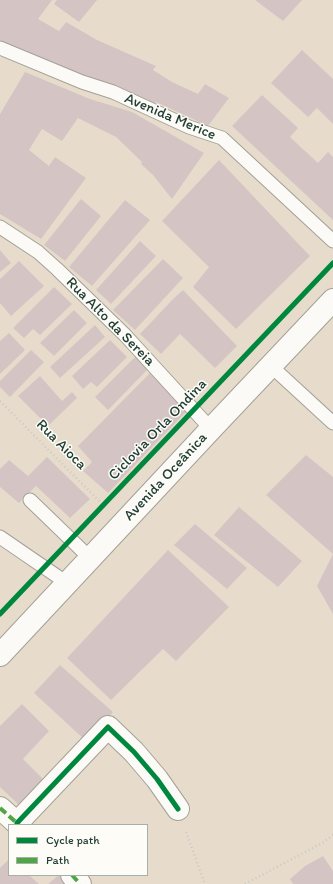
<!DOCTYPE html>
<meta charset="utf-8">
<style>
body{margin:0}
#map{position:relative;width:333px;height:884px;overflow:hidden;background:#e7dccc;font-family:Itim,sans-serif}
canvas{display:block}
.legend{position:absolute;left:8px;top:824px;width:140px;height:52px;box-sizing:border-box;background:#fdfcf7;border:1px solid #a4b0a9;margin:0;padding:5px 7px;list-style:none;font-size:12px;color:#1f3d34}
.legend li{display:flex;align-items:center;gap:8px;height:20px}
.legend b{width:20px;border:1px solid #a4b0a9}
</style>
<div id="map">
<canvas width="333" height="884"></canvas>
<ul class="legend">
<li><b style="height:5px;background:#00873e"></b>Cycle path</li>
<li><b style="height:5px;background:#4fa644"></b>Path</li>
</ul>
</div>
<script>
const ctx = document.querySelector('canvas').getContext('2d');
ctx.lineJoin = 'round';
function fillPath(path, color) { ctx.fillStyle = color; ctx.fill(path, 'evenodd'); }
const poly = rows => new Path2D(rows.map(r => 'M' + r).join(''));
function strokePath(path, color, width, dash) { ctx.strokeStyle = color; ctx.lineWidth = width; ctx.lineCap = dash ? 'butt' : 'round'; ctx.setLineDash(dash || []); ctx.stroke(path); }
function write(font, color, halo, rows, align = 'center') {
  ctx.font = font + ' Itim,sans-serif'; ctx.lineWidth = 3; ctx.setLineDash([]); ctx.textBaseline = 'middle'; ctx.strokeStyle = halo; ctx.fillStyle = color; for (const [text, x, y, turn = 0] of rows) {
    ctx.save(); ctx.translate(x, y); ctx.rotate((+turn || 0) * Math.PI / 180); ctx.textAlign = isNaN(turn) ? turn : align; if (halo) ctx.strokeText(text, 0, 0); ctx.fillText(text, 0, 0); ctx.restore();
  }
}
fillPath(poly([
 [0,0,52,0,38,19,59,31,66,22,97,40,156,66,153,70,172,82,198,94,205,84,229,98,208,126,156,102,153,105,92,79,17,50,0,41],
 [57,0,97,0,79,22,54,4],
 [255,0,302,0,283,21],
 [302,50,333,79,333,124,317,108,308,117,271,83],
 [25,72,90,99,132,112,204,153,172,199,153,175,141,164,142,162,116,137,78,118,62,141,42,129,29,150,49,166,42,176,55,157,86,178,41,239,0,214,0,114],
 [262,95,298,128,290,137,318,163,328,152,333,157,333,220,232,126],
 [219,160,310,256,236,329,193,287,209,267,162,221],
 [81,199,101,216,65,261,44,245],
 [125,200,150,220,92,286,69,267],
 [140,241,156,256,111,304,96,290],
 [0,250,11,263,0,272],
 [163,259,183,278,135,330,113,310],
 [19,261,44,286,11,316,0,303,0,279],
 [54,287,72,304,40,335,33,329,24,338,13,328],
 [183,290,237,346,215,368,180,334,161,354,140,334,173,299],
 [74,310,87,323,54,356,40,343],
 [95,325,105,337,60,378,50,367],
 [9,333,25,350,0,374,0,341],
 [110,340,127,357,97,387,91,382,83,389,72,376],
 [31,350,44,362,10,397,0,387,0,381],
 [136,356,148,369,108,410,95,397],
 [151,372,187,411,108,493,83,471,92,462,78,446],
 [40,376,62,401,72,392,77,398,48,426,18,396],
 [306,455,333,477,333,614,317,586,333,554,266,495],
 [47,457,90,499,70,518,36,486,19,503,0,487,0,469,9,460,28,476],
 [239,507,302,561,278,587,214,535],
 [195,524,247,568,227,589,174,545],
 [168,550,229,607,176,661,163,649,111,700,67,658],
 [60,665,113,712,86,741,34,693],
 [22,704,49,731,23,759,45,781,21,807,0,787,0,726],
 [323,856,333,871,333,884,293,884,290,879,305,866],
 [9,859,9,875,29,875,39,884,0,884,0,868],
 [59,875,61,875,70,884,48,884]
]), '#d4c5c4');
const service = poly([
 [0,48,82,82,113,92,189,127,222,138,333,241],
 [0,227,38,252,57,269,125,335,211,429],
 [271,366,333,423],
 [30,500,91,559],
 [0,537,67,583]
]);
const minor = poly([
 [0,808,19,825],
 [17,823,108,727,134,752,157,779,178,809],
 [72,875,80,884]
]);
const primary = poly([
 [0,655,211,429,333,300]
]);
strokePath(service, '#a3a196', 15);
strokePath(minor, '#a3a196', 24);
strokePath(primary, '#a3a196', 24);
strokePath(poly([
 [0,401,106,508],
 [186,832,205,884],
 [245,884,324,842,333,835]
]), '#c9c9c4', 2.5, [1, 3]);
strokePath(service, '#fbfaf7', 13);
strokePath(minor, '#fbfaf7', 22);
strokePath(primary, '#fbfaf7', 22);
strokePath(poly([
 [0,808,19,825],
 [72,875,80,884]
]), '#4fa644', 4, [8, 4]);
strokePath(poly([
 [0,614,333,263],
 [17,823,108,727,134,752,157,779,178,809]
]), '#00873e', 5);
write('15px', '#1f3d34', '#fdfcf7', [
 ["Avenida Merice",170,117,23],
 ["Rua Alto da Sereia",110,322,45],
 ["Ciclovia Orla Ondina",158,430,-46],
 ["Rua Aioca",61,445,45],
 ["Avenida Oceânica",166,477,-47]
]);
</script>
